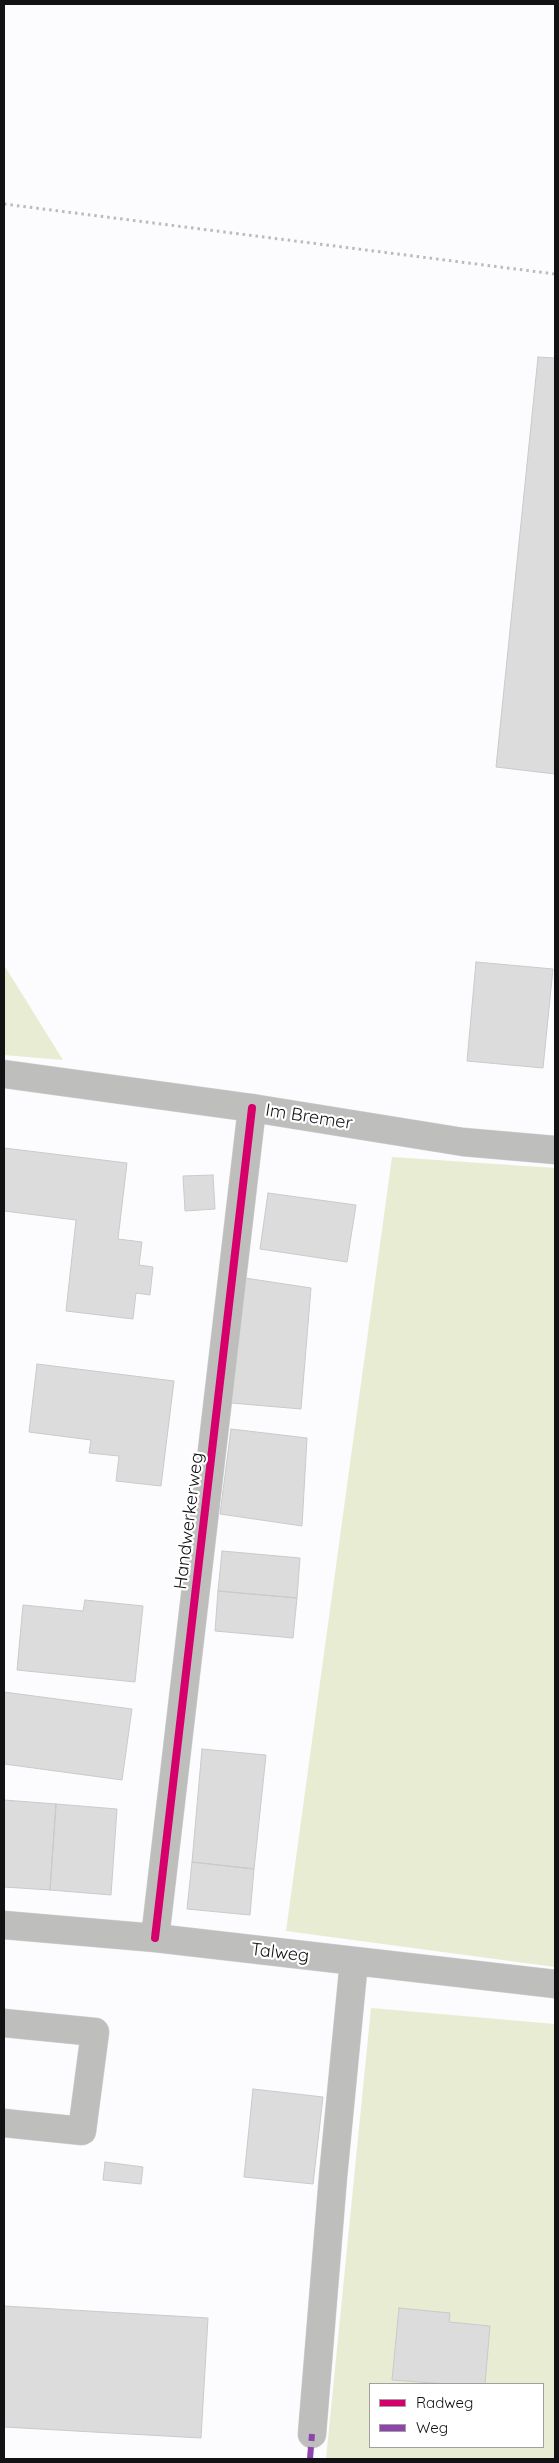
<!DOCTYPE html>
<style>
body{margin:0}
#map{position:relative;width:559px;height:2463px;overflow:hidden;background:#fcfbfe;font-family:Quicksand,sans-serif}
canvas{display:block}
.frame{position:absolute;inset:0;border:5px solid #121214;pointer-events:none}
.legend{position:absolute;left:369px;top:2383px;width:175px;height:65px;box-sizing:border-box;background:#fff;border:1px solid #a0a0a1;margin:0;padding:6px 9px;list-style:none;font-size:15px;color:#121214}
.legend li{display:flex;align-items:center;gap:10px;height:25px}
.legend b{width:25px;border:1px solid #a0a0a1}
</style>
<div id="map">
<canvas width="559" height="2463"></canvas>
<div class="frame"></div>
<ul class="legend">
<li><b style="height:6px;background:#d6006c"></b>Radweg</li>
<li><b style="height:6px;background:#8e44ad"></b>Weg</li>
</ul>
</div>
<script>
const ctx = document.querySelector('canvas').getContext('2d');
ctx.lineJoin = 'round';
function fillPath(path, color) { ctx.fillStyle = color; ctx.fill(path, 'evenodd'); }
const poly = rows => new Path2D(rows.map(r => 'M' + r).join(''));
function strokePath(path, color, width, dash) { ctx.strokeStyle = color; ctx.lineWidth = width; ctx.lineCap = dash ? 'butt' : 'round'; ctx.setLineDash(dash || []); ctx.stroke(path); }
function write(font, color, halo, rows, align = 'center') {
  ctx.font = font + ' Quicksand,sans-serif'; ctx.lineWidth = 4.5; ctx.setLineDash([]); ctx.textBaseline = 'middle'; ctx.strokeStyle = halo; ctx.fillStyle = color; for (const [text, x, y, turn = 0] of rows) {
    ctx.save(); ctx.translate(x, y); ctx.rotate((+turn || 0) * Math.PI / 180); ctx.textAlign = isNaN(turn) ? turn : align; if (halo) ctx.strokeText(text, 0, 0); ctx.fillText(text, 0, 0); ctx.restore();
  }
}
fillPath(poly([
 [4,965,63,1060,4,1055],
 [392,1157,555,1168,555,1967,286,1931],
 [371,2008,555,2024,555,2459,326,2459],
 [370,2384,543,2384,543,2447,370,2447]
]), '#e8ecd3');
const building = poly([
 [538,357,555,358,555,774,496,767,538,357],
 [476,962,553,969,543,1068,467,1061,476,962],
 [4,1148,127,1163,118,1239,142,1242,139,1265,153,1267,150,1295,136,1293,133,1319,66,1311,76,1220,4,1211,4,1148],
 [213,1175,215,1209,185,1211,183,1176,213,1175],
 [268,1193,356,1205,347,1262,260,1249,268,1193],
 [245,1278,311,1288,301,1409,231,1403,245,1278],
 [37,1364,174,1381,161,1486,116,1481,119,1456,89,1453,91,1440,29,1432,37,1364],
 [231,1429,307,1438,302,1526,220,1514,231,1429],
 [222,1551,300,1558,297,1598,218,1591,222,1551],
 [218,1591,297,1598,293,1638,215,1631,218,1591],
 [85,1600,143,1606,135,1682,17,1670,23,1605,83,1611,85,1600],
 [4,1692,132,1709,122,1780,4,1764,4,1692],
 [202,1749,266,1755,254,1869,192,1862,202,1749],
 [4,1800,56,1804,50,1890,4,1887,4,1800],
 [56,1804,117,1809,111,1895,50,1890,56,1804],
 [192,1862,254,1869,250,1915,187,1909,192,1862],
 [253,2089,323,2097,313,2184,244,2177,253,2089],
 [105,2162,143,2167,141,2184,103,2180,105,2162],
 [4,2306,208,2318,201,2438,4,2427,4,2306],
 [399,2308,450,2313,449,2322,490,2326,485,2384,447,2384,392,2380,399,2308]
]);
fillPath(building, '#dddcdc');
strokePath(building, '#cacaca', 1);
const minor = poly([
 [4,1074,252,1108,463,1142,555,1150],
 [4,1925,155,1938,555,1984],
 [155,1938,252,1108],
 [4,2023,95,2032,82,2131,4,2123],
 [312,2434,333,2177,354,1961]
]);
strokePath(minor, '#d7d7d8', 29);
strokePath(poly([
 [4,204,555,274]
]), '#bbbbbd', 3, [2.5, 4]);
strokePath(minor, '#bebebd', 28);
strokePath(poly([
 [310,2459,312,2434]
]), '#8e44ad', 6, [12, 6]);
strokePath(poly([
 [155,1938,252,1108]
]), '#d6006c', 8);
write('18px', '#121214', '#fff', [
 ["Im Bremer",309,1117,9],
 ["Handwerkerweg",189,1521,-83],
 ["Talweg",280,1953,7]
]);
</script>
